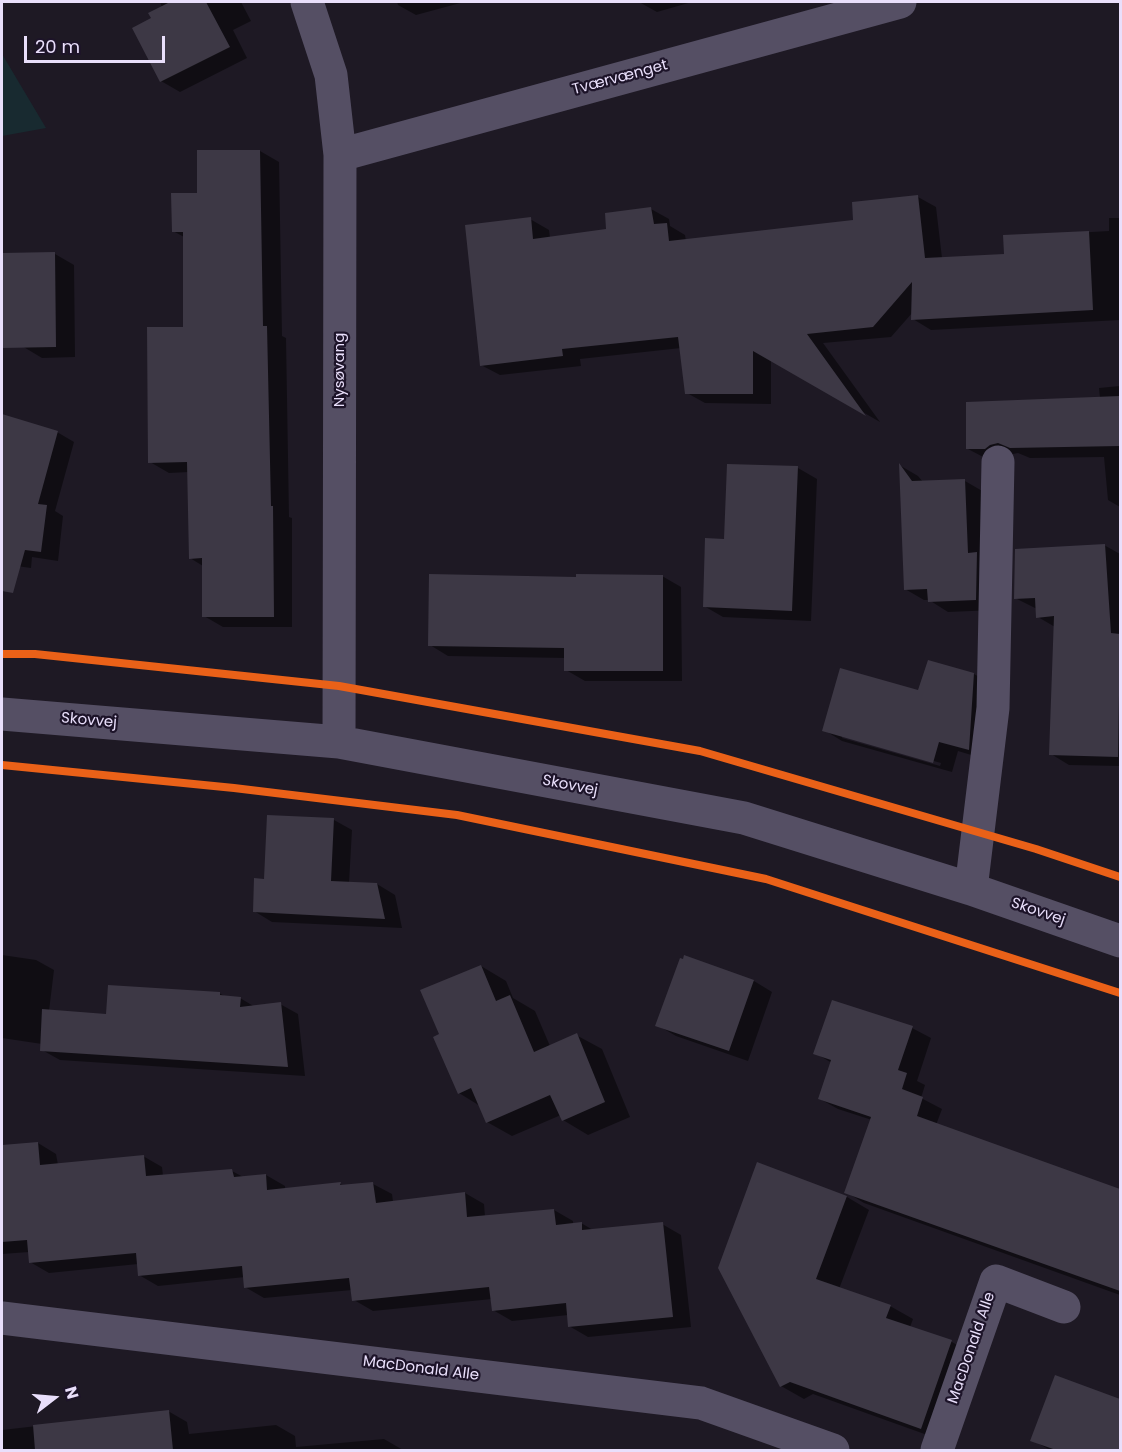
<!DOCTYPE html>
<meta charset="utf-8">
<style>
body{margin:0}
#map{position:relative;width:1122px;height:1452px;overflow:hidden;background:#1e1924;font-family:Poppins,sans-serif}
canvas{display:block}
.frame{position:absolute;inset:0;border:3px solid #e9dffb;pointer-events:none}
.north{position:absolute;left:24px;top:1368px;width:60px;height:60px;-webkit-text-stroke:4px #1d1429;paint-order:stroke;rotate:74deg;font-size:16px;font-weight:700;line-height:24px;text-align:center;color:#e9dffb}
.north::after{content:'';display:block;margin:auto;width:21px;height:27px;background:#e9dffb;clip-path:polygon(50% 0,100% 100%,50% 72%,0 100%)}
.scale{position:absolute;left:24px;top:36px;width:141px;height:27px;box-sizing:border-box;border:3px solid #e9dffb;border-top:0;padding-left:8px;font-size:18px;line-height:21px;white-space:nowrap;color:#e9dffb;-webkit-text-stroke:4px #1d1429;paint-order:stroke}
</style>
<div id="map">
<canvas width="1122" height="1452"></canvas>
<div class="frame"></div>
<div class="north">N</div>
<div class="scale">20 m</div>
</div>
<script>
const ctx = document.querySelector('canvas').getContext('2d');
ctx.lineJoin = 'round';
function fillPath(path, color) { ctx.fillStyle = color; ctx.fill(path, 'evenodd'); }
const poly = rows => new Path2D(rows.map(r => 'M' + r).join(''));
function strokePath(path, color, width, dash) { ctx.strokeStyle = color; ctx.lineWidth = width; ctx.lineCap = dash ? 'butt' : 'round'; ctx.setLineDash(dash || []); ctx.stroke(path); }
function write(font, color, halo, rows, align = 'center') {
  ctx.font = font + ' Poppins,sans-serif'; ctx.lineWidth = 4.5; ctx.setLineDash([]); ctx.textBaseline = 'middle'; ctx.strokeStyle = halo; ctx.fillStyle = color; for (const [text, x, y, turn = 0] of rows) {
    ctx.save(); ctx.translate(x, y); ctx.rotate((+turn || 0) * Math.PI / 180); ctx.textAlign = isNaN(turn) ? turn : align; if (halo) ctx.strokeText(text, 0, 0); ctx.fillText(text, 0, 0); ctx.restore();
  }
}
fillPath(poly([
 [2,54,46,128,2,136]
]), '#182a30');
fillPath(poly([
 [160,2,241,2,251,21,233,30,247,58,180,92,161,81,162,7],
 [397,2,464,2,416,15,398,5],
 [639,2,692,2,657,12],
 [260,151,279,162,282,336,286,338,289,517,292,518,292,627,223,627,204,616,203,566,190,558,189,472,169,473,150,462,184,328,184,237,173,231,199,194],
 [918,197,936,207,942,258,1006,255,1005,237,1109,231,1109,218,1120,218,1120,320,931,330,913,319,913,312,891,337,823,343,880,422,771,359,771,404,705,403,687,393,681,348,580,359,581,366,500,375,481,365,530,219,549,230,550,238,608,230,651,209,669,219,670,226,685,235,686,241,855,221],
 [55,254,74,265,75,357,42,358,22,346,2,326,2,255],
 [1120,386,1120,507,1108,500,1104,457,1030,458,1018,453,987,459,968,449,1100,398,1099,388],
 [4,416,57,432,74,442,55,511,63,516,58,561,32,557,31,568,2,564,2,424],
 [901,466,918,476,923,482,965,481,984,492,995,610,948,612,929,600,924,600,905,589],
 [798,468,817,479,811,621,723,617,704,606,726,541],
 [1104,545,1120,554,1120,766,1069,765,1051,754,1055,627,1038,617,1037,609,1015,598],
 [662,576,681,587,682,681,585,681,566,670,566,658,448,656,430,645,577,578],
 [974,674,993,685,988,760,958,751,952,772,842,741,824,730,919,692],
 [842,735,941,763,940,766,842,738],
 [334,820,352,830,349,883,377,884,395,895,402,928,272,922,254,911,265,880],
 [2,955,36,960,54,970,49,1011,108,1015,219,993,226,997,240,998,255,1007,280,1004,298,1014,305,1076,60,1060,42,1050,42,1044,2,1038],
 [685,957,754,981,772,992,748,1061,676,1036,657,1025],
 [481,966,506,981,513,998,535,1011,550,1046,576,1035,602,1049,630,1117,588,1135,563,1120,561,1115,512,1136,487,1122,480,1106,459,1093,441,1035],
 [912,1028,931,1038,917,1081,925,1085,921,1098,942,1109,936,1125,1120,1191,1120,1295,864,1203,846,1192,872,1120,838,1109,820,1099,832,1063,815,1053],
 [38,1143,56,1154,58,1165,143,1156,162,1167,163,1176,232,1171,243,1177,266,1175,285,1186,285,1189,340,1184,344,1186,373,1184,392,1194,393,1202,465,1193,484,1204,485,1217,554,1210,573,1221,573,1224,581,1223,593,1230,662,1224,681,1235,691,1327,588,1337,569,1326,568,1315,512,1321,493,1310,492,1299,373,1311,354,1300,352,1290,264,1298,245,1287,245,1277,158,1286,139,1275,138,1264,49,1273,30,1262,29,1252,2,1254,2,1147],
 [758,1164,847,1197,869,1210,839,1289,890,1306,913,1319,910,1327,952,1342,974,1355,944,1441,813,1394,804,1399,781,1386],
 [1056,1377,1120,1400,1120,1450,1050,1450,1032,1440],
 [168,1411,187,1422,189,1434,276,1425,295,1436,296,1447,384,1439,403,1450,2,1450,2,1430]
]), '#0007');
fillPath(poly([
 [170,2,206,2,230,47,160,82,132,28,151,18,148,13],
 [197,150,260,150,263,326,267,326,271,506,273,506,274,617,202,617,202,558,189,559,187,462,148,463,147,327,183,327,183,232,172,232,171,193,197,193],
 [918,195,925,258,1004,254,1003,235,1089,231,1093,310,911,320,912,282,873,327,807,334,866,416,753,351,753,394,685,394,678,337,562,349,563,356,480,366,465,225,531,217,533,239,606,229,605,213,651,207,654,224,667,223,669,241,853,220,852,202],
 [55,252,56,347,2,348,2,253],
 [1120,396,1120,446,1010,448,998,443,990,445,985,449,966,449,966,402],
 [2,414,58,431,38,504,47,505,41,552,25,550,13,593,2,591],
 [899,463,912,481,965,479,968,553,977,552,976,600,928,602,927,589,904,590],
 [727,464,798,466,792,611,703,607,705,538,724,539],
 [1105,544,1111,633,1120,634,1118,757,1049,755,1054,616,1036,618,1035,598,1014,599,1015,549],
 [429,574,576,577,576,574,663,575,663,671,564,671,564,648,428,646],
 [928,660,974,673,969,750,939,742,933,763,822,731,840,668,918,690],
 [267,815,334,818,331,881,377,883,385,919,253,912,254,878,264,879],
 [684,955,754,980,729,1051,655,1026,680,958,683,959],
 [481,965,496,1001,510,995,534,1052,577,1033,605,1102,562,1121,550,1095,486,1123,471,1088,458,1094,433,1037,439,1034,420,990],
 [108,985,220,992,220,995,241,997,240,1007,281,1002,288,1067,40,1051,42,1009,106,1014],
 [832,1000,913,1026,898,1070,907,1073,902,1089,923,1097,917,1116,1120,1189,1120,1291,844,1193,871,1117,818,1099,831,1060,813,1054],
 [38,1142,40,1165,144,1155,146,1176,232,1169,234,1177,266,1174,267,1190,341,1182,340,1185,373,1182,376,1203,465,1192,467,1217,554,1209,556,1225,582,1222,582,1230,663,1222,673,1317,568,1327,566,1303,492,1311,489,1287,352,1301,349,1278,244,1288,242,1266,138,1276,136,1253,29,1263,27,1240,2,1242,2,1145],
 [757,1162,847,1196,816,1279,891,1305,886,1318,952,1340,921,1429,790,1382,780,1387,718,1268],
 [1055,1375,1120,1399,1120,1450,1056,1450,1030,1441],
 [169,1410,173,1450,35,1450,33,1425]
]), '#3d3845');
strokePath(poly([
 [307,2,331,75,340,155,339,742],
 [340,155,900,2],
 [2,714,339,742,744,818,971,889,1120,941],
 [971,889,993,708,998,462],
 [2,1318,701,1403,833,1450],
 [937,1450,996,1281,1064,1307]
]), '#554f64', 33);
strokePath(poly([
 [2,654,35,654,339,686,700,751,1036,849,1120,877],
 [2,765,234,788,457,815,766,879,1120,993]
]), '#ea6118', 8);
write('15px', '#e9dffb', '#1d1429', [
 ["Tværvænget",620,78,-15],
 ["Nysøvang",340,370,-90],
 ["Skovvej",89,721,5],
 ["Skovvej",570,786,11],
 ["Skovvej",1038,912,19],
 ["MacDonald Alle",972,1348,-71],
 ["MacDonald Alle",421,1369,7]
]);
</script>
